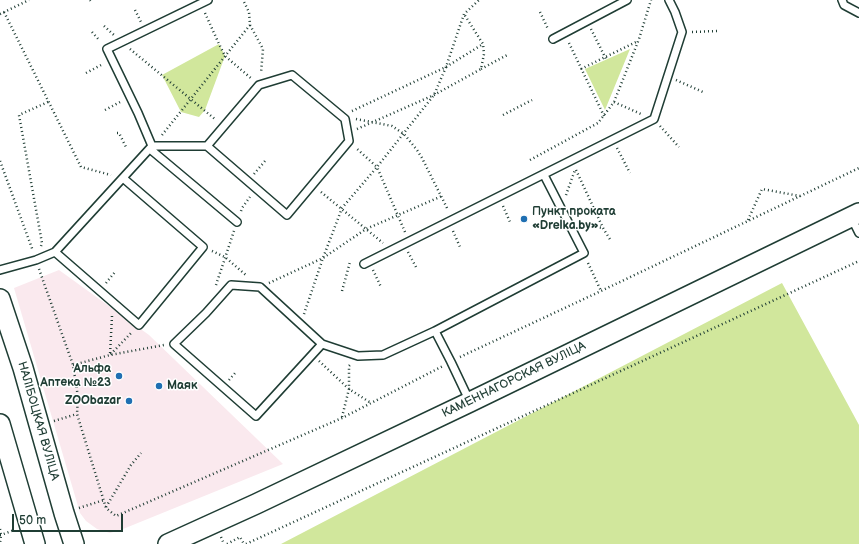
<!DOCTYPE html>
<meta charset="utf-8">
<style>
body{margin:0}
#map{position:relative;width:859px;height:544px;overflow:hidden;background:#fff;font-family:"Balsamiq Sans",sans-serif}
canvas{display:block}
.scale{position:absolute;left:12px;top:514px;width:111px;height:18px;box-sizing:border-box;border:2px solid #1f3d34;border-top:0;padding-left:5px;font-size:12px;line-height:14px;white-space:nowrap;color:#1f3d34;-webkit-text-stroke:3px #fff;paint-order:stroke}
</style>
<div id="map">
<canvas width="859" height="544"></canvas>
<div class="scale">50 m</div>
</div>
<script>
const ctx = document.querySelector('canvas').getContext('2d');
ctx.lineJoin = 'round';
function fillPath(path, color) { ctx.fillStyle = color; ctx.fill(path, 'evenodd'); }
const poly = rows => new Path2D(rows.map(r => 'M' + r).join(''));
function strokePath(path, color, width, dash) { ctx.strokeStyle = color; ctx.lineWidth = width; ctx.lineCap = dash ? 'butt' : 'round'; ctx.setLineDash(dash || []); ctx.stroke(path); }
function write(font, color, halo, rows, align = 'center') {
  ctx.font = font + ' "Balsamiq Sans",sans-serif'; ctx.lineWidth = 3; ctx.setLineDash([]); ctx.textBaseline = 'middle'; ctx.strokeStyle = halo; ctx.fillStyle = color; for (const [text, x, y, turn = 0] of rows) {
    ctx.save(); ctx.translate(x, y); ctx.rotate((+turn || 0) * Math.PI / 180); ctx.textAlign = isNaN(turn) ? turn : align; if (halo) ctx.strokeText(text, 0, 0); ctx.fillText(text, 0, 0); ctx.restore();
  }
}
fillPath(poly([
 [59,270,149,335,283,464,123,529,110,533,97,529,86,521,80,513,14,288]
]), '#fae9ee');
fillPath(poly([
 [219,44,225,56,205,110,199,117,181,112,162,75],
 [630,49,605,110,585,69],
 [782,283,859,425,859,544,281,544]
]), '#d1e79c');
const service = poly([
 [842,0,844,5,859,13],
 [553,39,627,0],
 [152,146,138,113,107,49,208,0],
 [150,149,237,222],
 [851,217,859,233],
 [55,252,139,325,203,247,123,178],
 [364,264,654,119,682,32,675,12,669,0],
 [0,270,36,260,55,252,152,146,207,146,287,215,349,141,345,119,292,75,259,85,207,146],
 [322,344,256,416,174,344,206,313,231,285,260,287,322,344,358,356,383,355,435,331],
 [470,402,451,362,435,331,584,253,544,175]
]);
const secondary = poly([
 [0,299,23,368,64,513,74,544],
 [0,424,35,544],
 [168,544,256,504,470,402,859,213]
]);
strokePath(service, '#1f3d34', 10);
strokePath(secondary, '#1f3d34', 22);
strokePath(poly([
 [90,0,91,1],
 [135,10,141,22],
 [4,12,81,167,111,175],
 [540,12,548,29],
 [205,13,219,44,225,56,252,79],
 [0,14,29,0],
 [250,25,263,49,261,73],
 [104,26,114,35],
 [591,29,606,59],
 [92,32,100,41],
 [692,32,717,31],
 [569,43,604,116],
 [130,49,216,120],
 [481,69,509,54],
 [581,69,638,41],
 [86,73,103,64],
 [676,80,703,92],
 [614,102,641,114],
 [105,110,122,101],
 [352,111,446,67,483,44],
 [503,115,532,100],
 [356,119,392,126,404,134,417,150,422,158,448,210],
 [660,126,679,147],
 [357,129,434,95,481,69,484,54,483,44,464,14],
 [117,133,119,133,126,147],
 [162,135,250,25,249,12,243,0],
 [617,148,630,173],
 [530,160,598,123,614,102,639,39,651,0],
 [0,161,33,251],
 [576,170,603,228,611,241],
 [254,174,265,161],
 [321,192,383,243],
 [566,195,575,170],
 [503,206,510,222],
 [241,211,242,208,250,197],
 [748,220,762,189,800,196],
 [580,225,603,228],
 [453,231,460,247],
 [405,232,377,167,434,95,446,67,464,14,479,0],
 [41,246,42,243,19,115,48,102],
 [212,251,225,257,247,276],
 [408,252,417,269],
 [588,263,601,291],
 [39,269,73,365,78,397,77,414,106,508,116,516,342,418,443,366],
 [373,270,381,287],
 [106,283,115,272],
 [269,283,323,258,366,229,442,196],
 [216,285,234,231],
 [342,291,350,262],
 [304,314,323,258,342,208,377,167,356,148],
 [112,316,110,355,132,332],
 [460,357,601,291,859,168],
 [319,361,349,389,371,403],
 [73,365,110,355,164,345],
 [229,380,236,372],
 [342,417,349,389,349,366,351,364],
 [54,421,77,414],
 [106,507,131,465,141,453],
 [79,508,104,500],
 [0,529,1,535,0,543],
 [0,535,1,535,14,530],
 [221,537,224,544],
 [227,544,240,537,244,544],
 [246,544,859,261]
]), '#1f3d34', 2.5, [1, 3]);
strokePath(service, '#fff', 7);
strokePath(secondary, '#fff', 19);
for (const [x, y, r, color] of [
 [524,219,4,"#1f6fb2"],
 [119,376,4,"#1f6fb2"],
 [159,386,4,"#1f6fb2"],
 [129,401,4,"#1f6fb2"]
]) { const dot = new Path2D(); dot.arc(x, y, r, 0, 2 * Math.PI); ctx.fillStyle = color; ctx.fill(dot); strokePath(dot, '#fff', 1.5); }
write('bold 12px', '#1f3d34', '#fff', [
 ["Пункт проката",532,212],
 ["«Drelka.by»",532,226],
 ["Альфа",111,369,"right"],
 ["Аптека №23",111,383,"right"],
 ["Маяк",167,386],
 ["ZOObazar",121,401,"right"]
], 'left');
write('12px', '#1f3d34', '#fff', [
 ["КАМЕННАГОРСКАЯ ВУЛІЦА",514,380,-26],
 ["НАЛІБОЦКАЯ ВУЛІЦА",38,421,74]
]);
</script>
